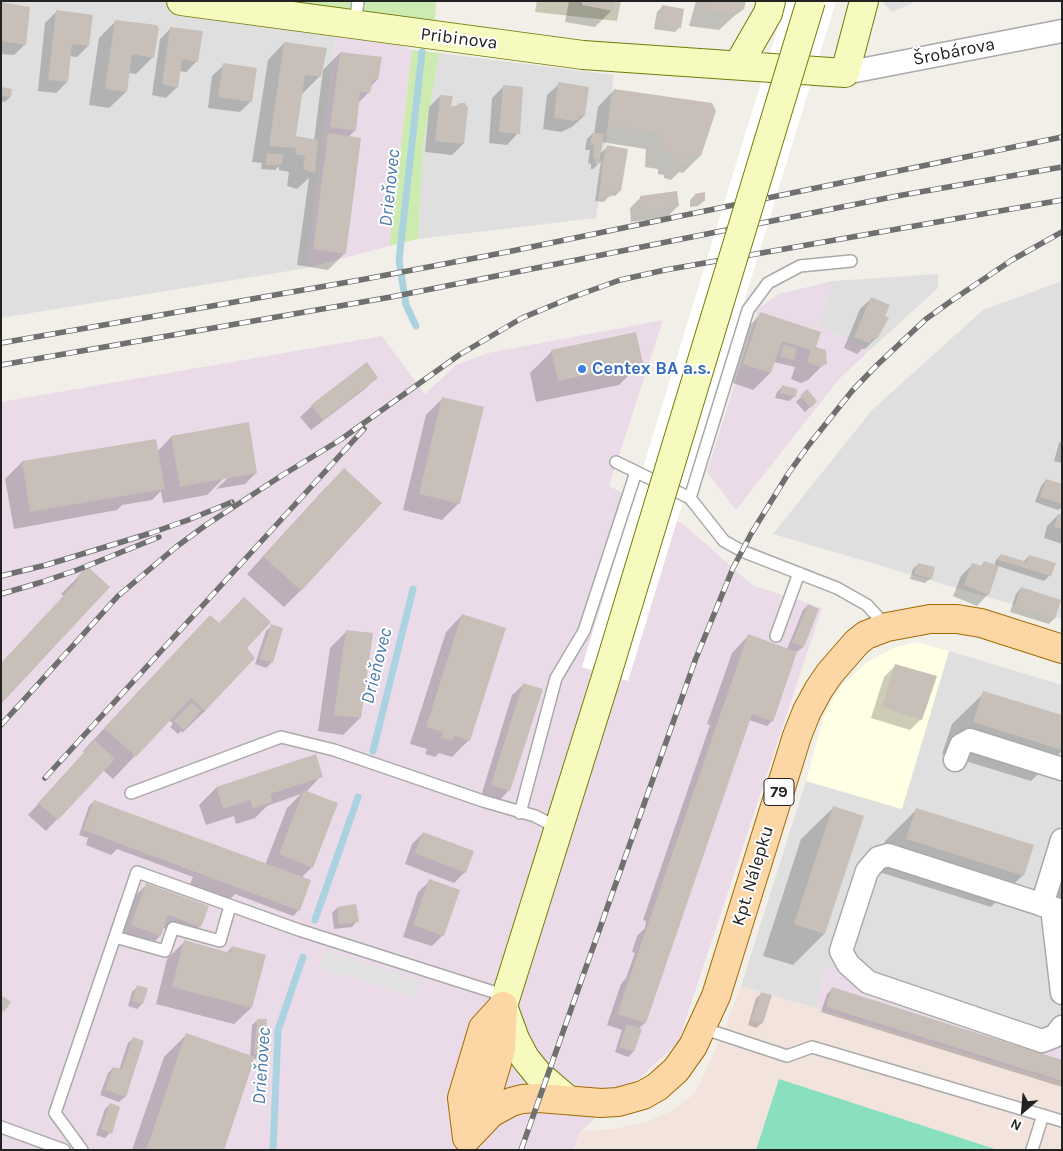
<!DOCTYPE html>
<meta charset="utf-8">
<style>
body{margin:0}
#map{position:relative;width:1063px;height:1151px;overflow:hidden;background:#f2efe9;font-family:Karla,sans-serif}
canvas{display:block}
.frame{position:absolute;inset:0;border:2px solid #222;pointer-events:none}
.north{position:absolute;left:998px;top:1086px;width:50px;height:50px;-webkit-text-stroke:4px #fff;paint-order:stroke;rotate:207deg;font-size:14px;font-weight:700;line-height:20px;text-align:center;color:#222}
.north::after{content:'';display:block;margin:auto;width:18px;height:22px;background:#222;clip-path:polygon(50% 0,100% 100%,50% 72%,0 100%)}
</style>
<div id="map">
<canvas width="1063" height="1151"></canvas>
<div class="frame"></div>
<div class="north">N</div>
</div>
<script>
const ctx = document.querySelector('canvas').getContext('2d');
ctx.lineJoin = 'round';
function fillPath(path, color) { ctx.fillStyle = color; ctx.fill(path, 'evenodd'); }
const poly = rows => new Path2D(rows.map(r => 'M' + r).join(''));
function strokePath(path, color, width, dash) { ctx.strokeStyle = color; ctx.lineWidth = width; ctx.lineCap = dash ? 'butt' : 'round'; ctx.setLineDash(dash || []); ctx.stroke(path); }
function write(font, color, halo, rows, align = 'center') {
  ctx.font = font + ' Karla,sans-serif'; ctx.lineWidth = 4; ctx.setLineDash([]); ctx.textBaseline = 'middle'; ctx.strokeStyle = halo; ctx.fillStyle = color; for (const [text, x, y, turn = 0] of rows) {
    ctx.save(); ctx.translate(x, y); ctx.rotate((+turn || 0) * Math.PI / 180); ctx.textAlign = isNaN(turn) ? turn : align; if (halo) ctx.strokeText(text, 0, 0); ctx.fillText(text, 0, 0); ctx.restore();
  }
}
fillPath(poly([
 [1,1,181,1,338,21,307,268,1,318],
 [882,1,917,1,892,12],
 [439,53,614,75,596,218,418,239,423,147],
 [938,274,938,288,870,350,818,326,833,281],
 [1062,281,1062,619,773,534,872,410,983,310],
 [949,651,1062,685,1062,1037,826,967,815,1008,741,986,806,781,902,809]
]), '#e0dfdf');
fillPath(poly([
 [338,21,355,26,412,50,389,246,307,268],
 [833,281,818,326,870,350,839,379,736,510,707,472,758,309,778,294],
 [663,320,609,486,683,524,752,585,822,608,678,1043,580,1132,574,1150,1,1150,1,402,382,336,425,394,456,365,488,353],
 [826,966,1062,1037,1062,1083,815,1008]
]), '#ebdbe8');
fillPath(poly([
 [917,642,949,651,902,809,806,781,824,716,839,688,866,663,893,648]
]), '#ffffe5');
fillPath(poly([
 [741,986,1062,1083,1062,1150,575,1150,580,1132,614,1129,646,1122,671,1111,690,1097,698,1088,725,1028]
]), '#f3e3dd');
fillPath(poly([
 [537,1,621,1,617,21,535,12]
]), '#c7c7b4');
fillPath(poly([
 [278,1,436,1,435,22],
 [412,50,439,53,423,147,418,239,389,246]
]), '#cdebb0');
fillPath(poly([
 [779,1079,998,1150,756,1150]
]), '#88e0be');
fillPath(poly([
 [325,950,420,981,415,998,319,967]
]), '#e2e2e2');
fillPath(poly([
 [786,1,836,1,628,681,582,667]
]), '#fff');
fillPath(poly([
 [569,1,614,1,612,10,595,27,565,22],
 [696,1,745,1,743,8,719,30,689,26],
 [1,3,25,44,14,55,1,54],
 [662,7,680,27,675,32,654,29,657,12],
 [56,12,88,46,77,57,69,56,67,82,56,93,38,91,45,23],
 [116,21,153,57,136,74,128,73,126,92,109,108,89,105,99,38],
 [171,28,197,61,186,72,179,71,177,87,166,98,152,95,160,39],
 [284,43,320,76,303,93,301,93,294,137,314,141,323,70,340,53,377,80,370,87,369,92,358,103,355,130,348,138,345,253,328,270,297,265,309,178,297,189,287,186,289,172,279,170,279,166,275,170,261,169,262,163,252,162,268,60],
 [224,65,251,101,240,112,208,108,212,76],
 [559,84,584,116,572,127,561,132,543,129,547,95],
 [503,87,518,133,507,145,489,143,492,98],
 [1,89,10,97,5,102,1,101],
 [614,90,700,156,683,173,679,172,671,180,664,178,664,175,658,174,658,169,645,167,646,149,601,142,599,155,607,147,620,191,615,196,610,195,604,202,595,201,601,161,593,169,591,169,591,164,588,163,590,150,585,150,587,139,592,134,594,134,598,107],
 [440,96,450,107,463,144,452,155,425,152,429,107],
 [695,195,704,201,698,206,690,207,690,200],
 [641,197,678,206,667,217,631,222,630,208],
 [872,298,876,338,865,349,862,349,857,354,844,348,860,309],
 [761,314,815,348,825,363,808,380,801,383,791,379,795,367,774,362,770,373,753,390,727,381,744,331],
 [552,351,641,363,619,385,536,402,530,373],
 [367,364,376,378,365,389,311,430,300,417,312,406],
 [782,387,795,396,789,401,775,398,777,392],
 [807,391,816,401,805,412,796,402],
 [443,398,459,503,442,520,403,510,426,415],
 [171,437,256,473,245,484,216,489,228,478,224,478,207,495,163,503,161,491,152,500,122,505,117,510,14,529,5,479,22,462,157,452],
 [1062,441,1062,463,1054,461,1059,443],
 [1046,480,1062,485,1062,507,1058,510,1035,502,1041,486],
 [327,486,301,590,284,607,247,574],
 [1058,515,1062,516,1062,544,1044,538,1047,526],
 [1001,555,1023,562,1029,556,1050,575,1044,581,998,566,988,594,977,606,953,596,961,576,972,565,980,567,984,562,994,566,996,560],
 [918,564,931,578,925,583,910,579,913,569],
 [87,568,1,702,64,596,61,594],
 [1021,588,1060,601,1054,619,1049,624,1010,612,1016,594],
 [808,605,818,609,803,647,797,652,796,651,772,721,767,726,749,720,645,1023,638,1029,633,1052,628,1057,615,1052,622,1030,607,1025,621,984,626,978,635,953,632,952,637,936,645,928,646,921,643,920,710,725,707,724,732,653,748,636,787,649,803,610],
 [462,615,469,740,452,757,439,753,435,757,425,754,427,749,410,744,446,632],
 [271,626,282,629,271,663,266,668,255,664,266,631],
 [347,631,360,718,343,735,318,731,330,648],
 [188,639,245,648,205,711,182,733,181,731,178,734,170,727,173,724,169,720,113,779,103,770,46,831,28,815,85,753,83,751],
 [896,665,921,719,910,730,871,718,884,677],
 [524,684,509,790,498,802,481,796,512,695],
 [984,693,1062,717,1062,751,1031,781,942,754,952,724],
 [315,756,321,776,306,792,312,867,301,878,299,910,293,916,235,894,229,900,190,884,193,877,117,849,111,855,86,845,88,838,79,835,89,806,94,801,265,865,287,808,301,794,267,806,255,818,236,824,234,816,206,825,199,805,216,788],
 [833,808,824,934,793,965,763,956,801,839],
 [917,809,1023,875,991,907,876,871,885,841],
 [423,833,465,872,454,883,405,864,412,844],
 [1062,880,1062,929,1041,922,1050,892],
 [430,881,443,935,432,946,403,937,418,892],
 [146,885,200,926,189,937,163,928,160,936,149,947,120,937,135,896],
 [337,908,357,921,352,927,334,929,332,913],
 [184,942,226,953,232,947,251,1008,234,1024,156,1004,167,959],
 [138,986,147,989,142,1004,137,1009,128,1006,132,992],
 [832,989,1062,1061,1062,1087,821,1012,827,994],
 [762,993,770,996,762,1023,756,1028,748,1025,756,998],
 [258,1020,263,1054,257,1059,253,1059,223,1150,132,1150,164,1057,186,1035,250,1057,252,1025],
 [134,1038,132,1075,125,1097,119,1102,100,1095,108,1073,113,1068,119,1070,128,1043],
 [110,1104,110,1133,105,1138,96,1135,105,1109]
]), '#0003');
strokePath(poly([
 [416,326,406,305,399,260,422,52],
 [373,751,413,589],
 [315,920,358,797],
 [273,1150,278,1030,303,957]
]), '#aad3df', 7);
fillPath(poly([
 [582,1,615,1,613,11,582,5],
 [707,1,746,1,744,9,737,14,705,9],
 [1,2,30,7,26,45,1,41],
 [662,5,684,9,681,28,658,24],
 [56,10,93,15,89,46,72,44,68,82,48,80],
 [115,20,157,25,159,28,154,58,132,54,127,92,105,89],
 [170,27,203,31,198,62,182,59,178,88,162,84],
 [284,42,327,48,321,77,305,75,296,136,318,140,315,173,303,169,305,156,295,154,296,148,269,146],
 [340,52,382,57,378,80,373,79,370,93,360,92,356,131,330,127],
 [223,63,257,68,252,102,218,97],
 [558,82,589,87,585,116,579,116,579,120,574,120,574,121,554,118],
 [503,85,523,87,520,134,499,132],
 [1,87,12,89,11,97,1,96],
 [614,89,712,103,716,111,701,156,691,155,689,163,680,162,681,158,674,157,675,153,661,150,663,133,609,125],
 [440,95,453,96,451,106,456,106,460,103,465,103,468,108,464,144,435,141],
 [328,133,361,138,346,254,313,249],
 [592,133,604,134,599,164,595,164,596,159,593,158,594,145,590,145],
 [607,145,628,149,621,191,612,190,611,197,599,196],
 [267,153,283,155,282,165,266,165],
 [677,191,679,206,642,211,640,196],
 [705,192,705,201,695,203,695,194],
 [871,297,890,305,885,316,889,318,877,339,873,338,869,343,854,337],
 [760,312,821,332,816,347,826,350,827,364,819,367,807,362,811,350,782,341,771,373,743,364],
 [636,332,643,363,558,381,551,350],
 [784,345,797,348,794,360,780,357],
 [367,362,378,378,323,420,311,405],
 [782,385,797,389,796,397,780,393],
 [807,389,817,401,811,408,800,396],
 [442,397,484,407,460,504,419,494],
 [249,422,257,473,180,487,171,436],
 [156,439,165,489,30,512,22,461],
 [344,468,382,503,301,591,263,556],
 [1046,479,1062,484,1062,504,1040,497],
 [1058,514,1062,515,1062,529,1054,527],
 [1001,554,1027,562,1029,555,1056,563,1051,576,998,560],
 [984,561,999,566,989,595,964,585,972,563,982,566],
 [918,563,935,567,932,579,914,574],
 [87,566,110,587,1,704,1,663,79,579,77,577],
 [1021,587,1061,600,1055,619,1015,606],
 [244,597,271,622,247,648,255,658,205,711,191,698,136,757,104,728,210,615,219,623],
 [808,604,819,609,804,647,792,643],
 [462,614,506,628,470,741,454,736,453,741,441,738,443,732,426,727],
 [271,624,283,628,273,663,260,659],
 [346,630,373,633,361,718,334,715],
 [748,634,797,652,773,722,752,714,646,1023,617,1014],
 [895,664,937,676,922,720,882,707],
 [523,683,543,689,510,791,491,785],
 [983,691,1062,715,1062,750,973,722],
 [192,702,201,711,184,730,174,721],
 [95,740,115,759,58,820,38,803],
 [316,754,323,777,270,794,273,802,253,808,250,800,223,809,216,787],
 [304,790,338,803,313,868,279,854],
 [94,800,311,880,300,911,83,830],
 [833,806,864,816,825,934,794,924],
 [916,808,1034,845,1024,876,906,839],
 [423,832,474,851,466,873,415,853],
 [429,879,460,890,444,936,413,925],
 [146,883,209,906,201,927,168,915,161,936,131,925],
 [356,904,359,922,339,924,337,907],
 [184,940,230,953,232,946,266,955,252,1008,172,987],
 [137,985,148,988,143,1004,132,1001],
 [832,987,1062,1060,1062,1081,826,1007],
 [761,992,772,995,763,1023,752,1020],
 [1,995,11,1002,4,1012,1,1010],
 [257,1019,267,1019,264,1055,254,1054],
 [627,1024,642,1029,634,1052,619,1047],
 [186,1033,255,1057,224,1150,146,1150],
 [133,1037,144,1041,126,1097,105,1090,113,1067,122,1069],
 [110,1103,120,1107,112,1134,101,1129]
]), '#c7bfb8');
const lane = poly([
 [355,26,358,1],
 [851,261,800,266,768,283,748,310,690,498,724,541,742,551,837,588,867,605,887,627],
 [616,462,690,498],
 [776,636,799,573],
 [131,793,281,737,334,750,483,801,535,816,558,828],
 [520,813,556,678,584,631,636,472],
 [115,937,165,951,173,928,220,941,230,906],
 [702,1028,787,1056,812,1047,1062,1121],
 [1,1127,64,1150],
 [82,1150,55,1113,137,872,299,930,506,996],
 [1032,1150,1043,1115]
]);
const street = poly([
 [845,73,1062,31],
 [955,760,961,745,970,740,1062,769],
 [1042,905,1062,840],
 [1052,908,1062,993],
 [1062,911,888,855,878,858,867,871,841,951,848,964,868,982,1042,1041,1055,1036,1062,1027]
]);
const secondary = poly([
 [181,1,583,55,845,73,864,1],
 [738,65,768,13,771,1],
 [568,1100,538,1074,525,1058,515,1039,503,1006,607,674]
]);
const primary = poly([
 [473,1125,488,1093,501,1049,503,1006],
 [467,1138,491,1113,511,1102,522,1099,539,1098,601,1103,618,1102,643,1095,657,1087,676,1070,693,1046,716,996,797,736,807,711,819,689,830,673,857,642,866,635,887,627,930,619,957,619,981,623,1062,649],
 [467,1138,462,1098,483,1028,503,1006]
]);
strokePath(lane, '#a9a9a9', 14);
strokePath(street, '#a9a9a9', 25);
strokePath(secondary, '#707d05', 30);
strokePath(primary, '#a06b00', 30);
strokePath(lane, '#fff', 11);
strokePath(street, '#fff', 22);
strokePath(secondary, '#f7fabf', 28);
strokePath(primary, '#fcd6a4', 28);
const rail = poly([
 [1,343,360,280,507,252,1062,137],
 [1,365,391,297,897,196,1062,167],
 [1,576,46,565,151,533,188,520,232,502],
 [1,594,42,582,77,570,159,537],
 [1,725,118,596,176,547,206,525,281,476,340,440,459,355,522,318,570,298,620,280,665,270,1062,200],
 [45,778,364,429],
 [521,1150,696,658,733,568,751,534,788,474,808,446,852,391,876,366,926,319,954,299,1012,260,1062,232]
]);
strokePath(rail, '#707070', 5.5);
strokePath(rail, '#fff', 4, [11]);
const secondaryBridge = poly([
 [607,674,811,1]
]);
strokePath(secondaryBridge, '#707d05', 30, []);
strokePath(secondaryBridge, '#f7fabf', 28);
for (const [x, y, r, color] of [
 [582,369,5,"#3f7fe0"]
]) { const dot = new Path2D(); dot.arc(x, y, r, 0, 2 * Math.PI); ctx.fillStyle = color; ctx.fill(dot); strokePath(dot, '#fff', 2); }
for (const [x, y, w] of [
 [779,792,30]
]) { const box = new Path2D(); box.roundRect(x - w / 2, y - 13.5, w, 27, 4); ctx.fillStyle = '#fff'; ctx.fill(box); strokePath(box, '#222', 1); }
write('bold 16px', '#222', null, [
 ["79",779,792]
]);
write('18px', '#222', '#fff', [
 ["Pribinova",459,39,7],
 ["Šrobárova",954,52,-11],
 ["Kpt. Nálepku",753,876,-73]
]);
write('bold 18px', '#366cbe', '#fff', [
 ["Centex BA a.s.",592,369]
], 'left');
write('italic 19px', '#4a7aab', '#fff', [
 ["Drieňovec",390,188,-84],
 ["Drieňovec",377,666,-76],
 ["Drieňovec",262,1066,-86]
]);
</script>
